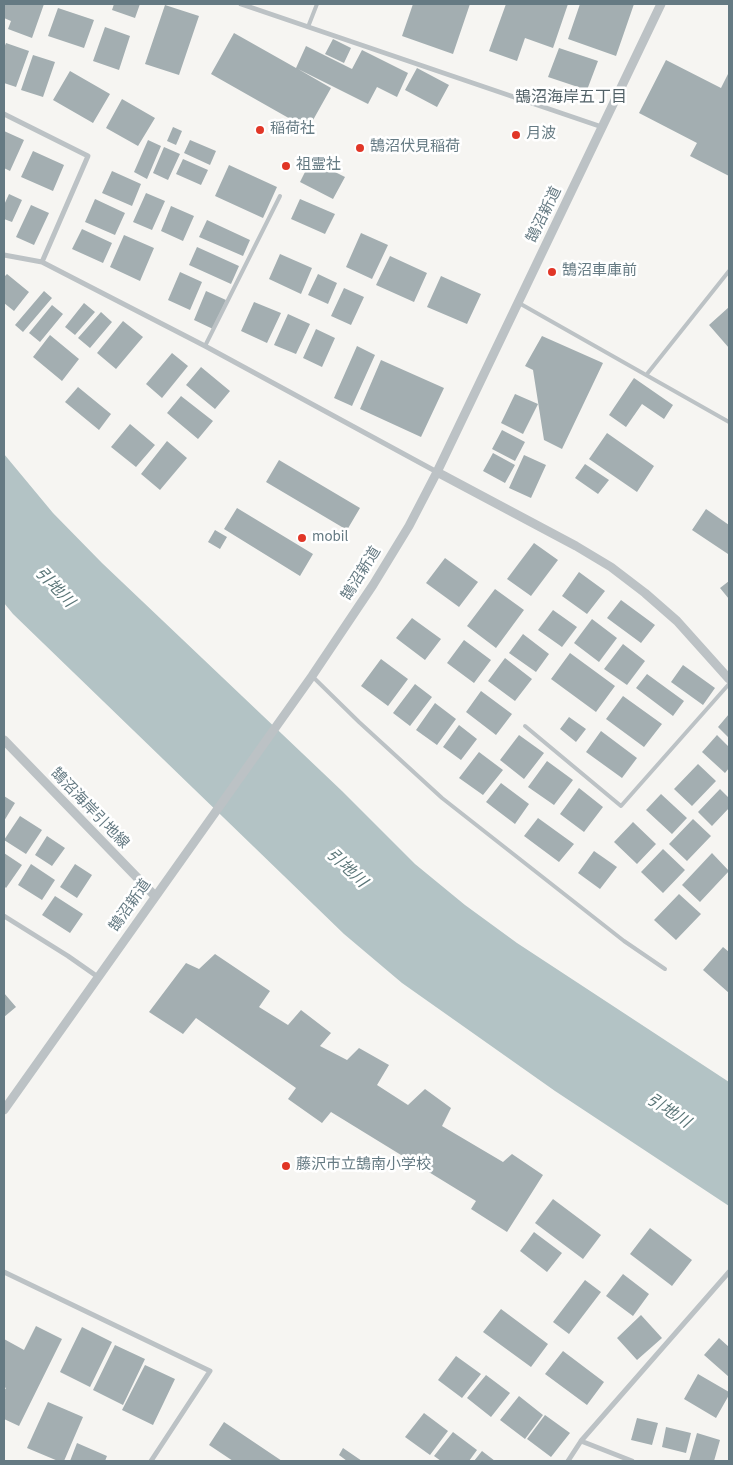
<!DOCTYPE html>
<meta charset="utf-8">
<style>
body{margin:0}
#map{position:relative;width:733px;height:1465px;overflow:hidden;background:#f6f5f2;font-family:"Source Sans 3",sans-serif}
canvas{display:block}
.frame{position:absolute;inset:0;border:5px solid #657a83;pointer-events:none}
</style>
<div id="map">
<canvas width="733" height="1465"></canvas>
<div class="frame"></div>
</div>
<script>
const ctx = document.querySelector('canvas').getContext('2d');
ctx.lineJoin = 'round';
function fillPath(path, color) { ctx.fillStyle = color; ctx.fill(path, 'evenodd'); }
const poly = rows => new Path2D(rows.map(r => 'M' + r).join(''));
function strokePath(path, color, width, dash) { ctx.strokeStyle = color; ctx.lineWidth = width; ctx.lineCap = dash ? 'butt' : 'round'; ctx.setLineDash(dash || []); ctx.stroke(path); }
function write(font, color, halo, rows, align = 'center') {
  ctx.font = font + ' "Source Sans 3","Noto Sans JP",sans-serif'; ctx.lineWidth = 5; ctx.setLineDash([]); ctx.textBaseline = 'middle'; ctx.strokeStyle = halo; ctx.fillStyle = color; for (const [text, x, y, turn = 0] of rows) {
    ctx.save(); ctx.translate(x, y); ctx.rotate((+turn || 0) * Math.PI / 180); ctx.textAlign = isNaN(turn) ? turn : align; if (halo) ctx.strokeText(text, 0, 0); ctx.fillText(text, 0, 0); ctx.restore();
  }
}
fillPath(poly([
 [4,454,53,513,102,563,342,791,415,864,465,905,517,943,729,1082,729,1206,555,1091,402,983,344,934,13,614,4,603]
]), '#b3c3c5');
fillPath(poly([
 [4,4,44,4,32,38,8,29,11,21,4,18],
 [114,4,140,4,135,18,112,10],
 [413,4,470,4,453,54,402,36],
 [506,4,568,4,553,48,525,38,517,61,489,51],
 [580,4,634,4,616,56,568,39],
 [165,5,199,16,179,75,145,64],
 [58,8,94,20,84,48,48,36],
 [105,27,130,36,119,70,93,61],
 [234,33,296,68,306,46,352,69,362,50,408,73,397,97,377,87,368,104,298,69,331,88,308,129,211,74],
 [333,39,351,48,344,63,325,54],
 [6,43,29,51,16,87,4,83,4,48],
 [559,48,598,61,587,90,548,77],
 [33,55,55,62,43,97,21,90],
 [666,60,721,88,729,72,729,176,690,156,697,143,639,113],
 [417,68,449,85,437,107,405,90],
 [70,71,110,94,93,123,53,100],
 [122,99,155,118,138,146,106,128],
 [173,127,182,131,176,145,167,141],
 [4,131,24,140,10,171,4,168],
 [148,140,161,146,147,179,134,172],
 [190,140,216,151,210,165,184,153],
 [164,147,180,154,168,180,153,173],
 [33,151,64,165,53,191,21,177],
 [183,159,208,170,201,185,176,174],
 [311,160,345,177,333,199,300,182],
 [229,165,277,187,263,218,215,196],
 [112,171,141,184,132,206,102,193],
 [146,193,165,201,152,230,133,222],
 [9,194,22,200,12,222,4,219,4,205],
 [95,199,125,213,115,235,85,222],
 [300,199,335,214,325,234,291,219],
 [31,205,49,213,34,245,16,237],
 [171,206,194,216,183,241,161,231],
 [207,220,250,240,243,256,199,237],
 [82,229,112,243,103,263,72,249],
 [361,233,388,245,372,279,346,267],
 [124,235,154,248,140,281,110,267],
 [197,247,239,266,231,284,189,265],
 [280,254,312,268,301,294,269,279],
 [390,256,427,273,414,302,376,285],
 [180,272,202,282,190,310,168,300],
 [7,274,29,292,14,311,4,303,4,277],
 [318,274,337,283,328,304,308,295],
 [441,276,481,294,467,324,427,307],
 [344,288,364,297,351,325,331,316],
 [44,291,52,298,23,332,15,325],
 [206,291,226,300,213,329,194,320],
 [254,302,281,313,267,343,241,331],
 [84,303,95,312,75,335,65,327],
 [52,305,63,314,40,342,29,333],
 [729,307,729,348,709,325],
 [101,312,112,322,90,348,78,338],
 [288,314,310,324,296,354,274,345],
 [123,321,143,337,116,369,97,353],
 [316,329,335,338,322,367,303,358],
 [50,335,79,359,62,381,33,357],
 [542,336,603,363,562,449,544,440,533,370,525,366],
 [357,346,375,355,352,406,334,398],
 [172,353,188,366,162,398,146,384],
 [381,360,444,388,421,437,360,409],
 [201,367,230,391,215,409,186,385],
 [634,378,673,405,664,419,642,404,626,427,609,415],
 [78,387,111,414,99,430,65,402],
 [515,394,538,404,523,434,501,423],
 [181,396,213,421,198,439,167,413],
 [130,424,155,445,136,467,111,447],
 [502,430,525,442,515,461,492,449],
 [607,433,654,466,637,492,589,459],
 [167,441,187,458,160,490,141,474],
 [493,453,515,465,505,483,483,471],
 [524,455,546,465,531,498,509,488],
 [279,460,360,508,347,530,266,482],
 [585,464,609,480,598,494,575,478],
 [237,508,313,554,300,576,224,529],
 [706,509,729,525,729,552,728,554,692,530],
 [215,530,227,537,220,549,208,542],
 [534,543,558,560,531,596,507,579],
 [445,558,478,582,459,607,426,583],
 [579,572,605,591,587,614,562,596],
 [729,581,729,599,720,588],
 [495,589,524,610,496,648,467,626],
 [621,600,655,625,641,643,607,618],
 [553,610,577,627,562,647,538,630],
 [412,618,441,639,425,660,396,638],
 [592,619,617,638,599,662,574,643],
 [523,634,549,654,536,672,509,653],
 [464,640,491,660,474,683,447,663],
 [623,644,645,661,627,685,604,669],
 [570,653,615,686,596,712,551,679],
 [505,658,532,679,515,701,488,681],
 [381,659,408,679,388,706,361,686],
 [683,665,715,688,703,705,671,682],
 [647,674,684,701,673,716,636,688],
 [415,684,432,697,410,726,393,713],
 [481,691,512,714,496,735,466,712],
 [623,696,662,724,644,747,606,719],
 [435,703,456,719,437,745,416,730],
 [729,714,729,738,718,727],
 [569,717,586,729,576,742,560,729],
 [459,725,477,739,461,760,443,747],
 [601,731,637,758,622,778,586,752],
 [519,735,544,753,524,779,500,760],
 [717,735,729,747,729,768,725,773,702,752],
 [479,752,503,770,483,795,459,778],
 [547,761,573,780,554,805,528,787],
 [698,764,716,781,692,806,674,789],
 [501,783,529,804,515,824,486,802],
 [579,788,603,807,584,832,560,814],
 [720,789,729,798,729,808,712,826,698,812],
 [661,794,687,818,672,834,646,810],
 [4,796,15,803,4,821],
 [20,816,42,830,26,854,4,840],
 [538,818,574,844,559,862,524,836],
 [693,819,711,836,687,861,669,844],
 [633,822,656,844,637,864,614,842],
 [47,836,65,848,52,866,35,855],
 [663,849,685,870,663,893,641,872],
 [594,851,617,867,600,889,578,873],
 [4,853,22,865,6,888,4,886],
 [712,853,729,871,700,902,682,885],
 [31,864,55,880,42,900,18,885],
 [75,864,92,875,77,898,60,887],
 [679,894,701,914,676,940,654,920],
 [55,896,83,914,70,933,42,915],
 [723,947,729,952,729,993,703,970],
 [215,954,270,991,259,1007,288,1025,301,1010,331,1033,320,1046,347,1060,359,1048,389,1065,377,1085,408,1105,425,1089,451,1108,442,1126,503,1162,512,1154,543,1175,507,1232,471,1209,476,1201,331,1112,322,1123,288,1099,296,1088,196,1018,183,1034,149,1012,186,963,199,969],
 [4,993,16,1007,4,1017],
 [553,1199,601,1235,583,1259,535,1223],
 [650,1228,692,1260,672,1286,630,1254],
 [534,1232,562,1253,547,1272,520,1251],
 [623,1274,649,1294,633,1316,606,1296],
 [585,1280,601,1292,569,1334,553,1322],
 [501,1309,548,1344,531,1367,483,1332],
 [641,1315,662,1338,637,1360,617,1338],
 [36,1326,62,1339,19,1426,4,1419,4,1391,6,1388,4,1387,4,1339,24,1350],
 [82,1327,112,1342,90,1387,60,1372],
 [719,1338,729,1347,729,1377,704,1355],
 [115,1345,145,1359,123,1405,93,1390],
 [563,1351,604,1382,587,1405,545,1374],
 [456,1356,481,1374,462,1398,438,1380],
 [145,1365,175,1379,153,1425,122,1410],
 [698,1374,729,1392,729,1395,716,1418,684,1399],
 [486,1375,510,1393,491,1417,467,1398],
 [519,1396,543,1415,525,1439,500,1420],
 [48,1402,83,1417,64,1461,58,1461,27,1448],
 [424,1413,448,1431,430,1455,405,1437],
 [545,1415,570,1433,551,1457,527,1439],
 [637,1418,658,1423,652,1445,631,1440],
 [224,1422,282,1461,233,1461,209,1445],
 [666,1427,691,1433,686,1453,662,1447],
 [453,1432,477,1450,469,1461,441,1461,434,1456],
 [697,1433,720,1440,714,1461,689,1461],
 [77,1443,107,1456,105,1461,70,1461],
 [343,1448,362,1461,347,1461,339,1455],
 [482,1451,495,1461,474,1461]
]), '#a3aeb1');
strokePath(poly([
 [308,27,317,4],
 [519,303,729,422],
 [205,346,280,196],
 [647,374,729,271],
 [312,676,359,722,442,798,624,941,665,969],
 [525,726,621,806,729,684]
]), '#bcc2c5', 4);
strokePath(poly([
 [241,4,602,127],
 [4,114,88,156,42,262],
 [4,255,42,262,205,346,437,472],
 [4,916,68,956,98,977],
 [4,1272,210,1371,151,1461],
 [581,1441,632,1461],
 [568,1461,581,1441,729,1272]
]), '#bcc2c5', 5);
strokePath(poly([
 [437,472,576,546,611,567,645,593,677,621,729,679],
 [4,740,155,896],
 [4,1110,312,676,373,585,409,526,437,472,661,4]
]), '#bcc2c5', 9);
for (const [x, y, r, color] of [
 [260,130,5,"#e13627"],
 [516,135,5,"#e13627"],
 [360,148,5,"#e13627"],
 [286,166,5,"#e13627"],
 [552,272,5,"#e13627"],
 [302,538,5,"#e13627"],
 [286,1166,5,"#e13627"]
]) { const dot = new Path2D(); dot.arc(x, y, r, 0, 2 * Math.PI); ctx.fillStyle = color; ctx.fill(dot); strokePath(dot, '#fff', 2); }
write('15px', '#657a83', '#fff', [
 ["稲荷社",270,130],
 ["月波",526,135],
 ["鵠沼伏見稲荷",370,148],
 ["祖霊社",296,166],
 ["鵠沼車庫前",562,272],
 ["mobil",312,538],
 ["藤沢市立鵠南小学校",296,1166]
], 'left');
write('15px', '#657a83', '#fff', [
 ["鵠沼新道",545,215,-64],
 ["鵠沼新道",362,574,-58],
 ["鵠沼海岸引地線",89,809,46],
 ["鵠沼新道",131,906,-55]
]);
write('16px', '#536268', '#fff', [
 ["鵠沼海岸五丁目",571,98]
]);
write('italic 16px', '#5b7678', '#fff', [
 ["引地川",54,588,46],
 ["引地川",346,869,43],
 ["引地川",668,1112,33]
]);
</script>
